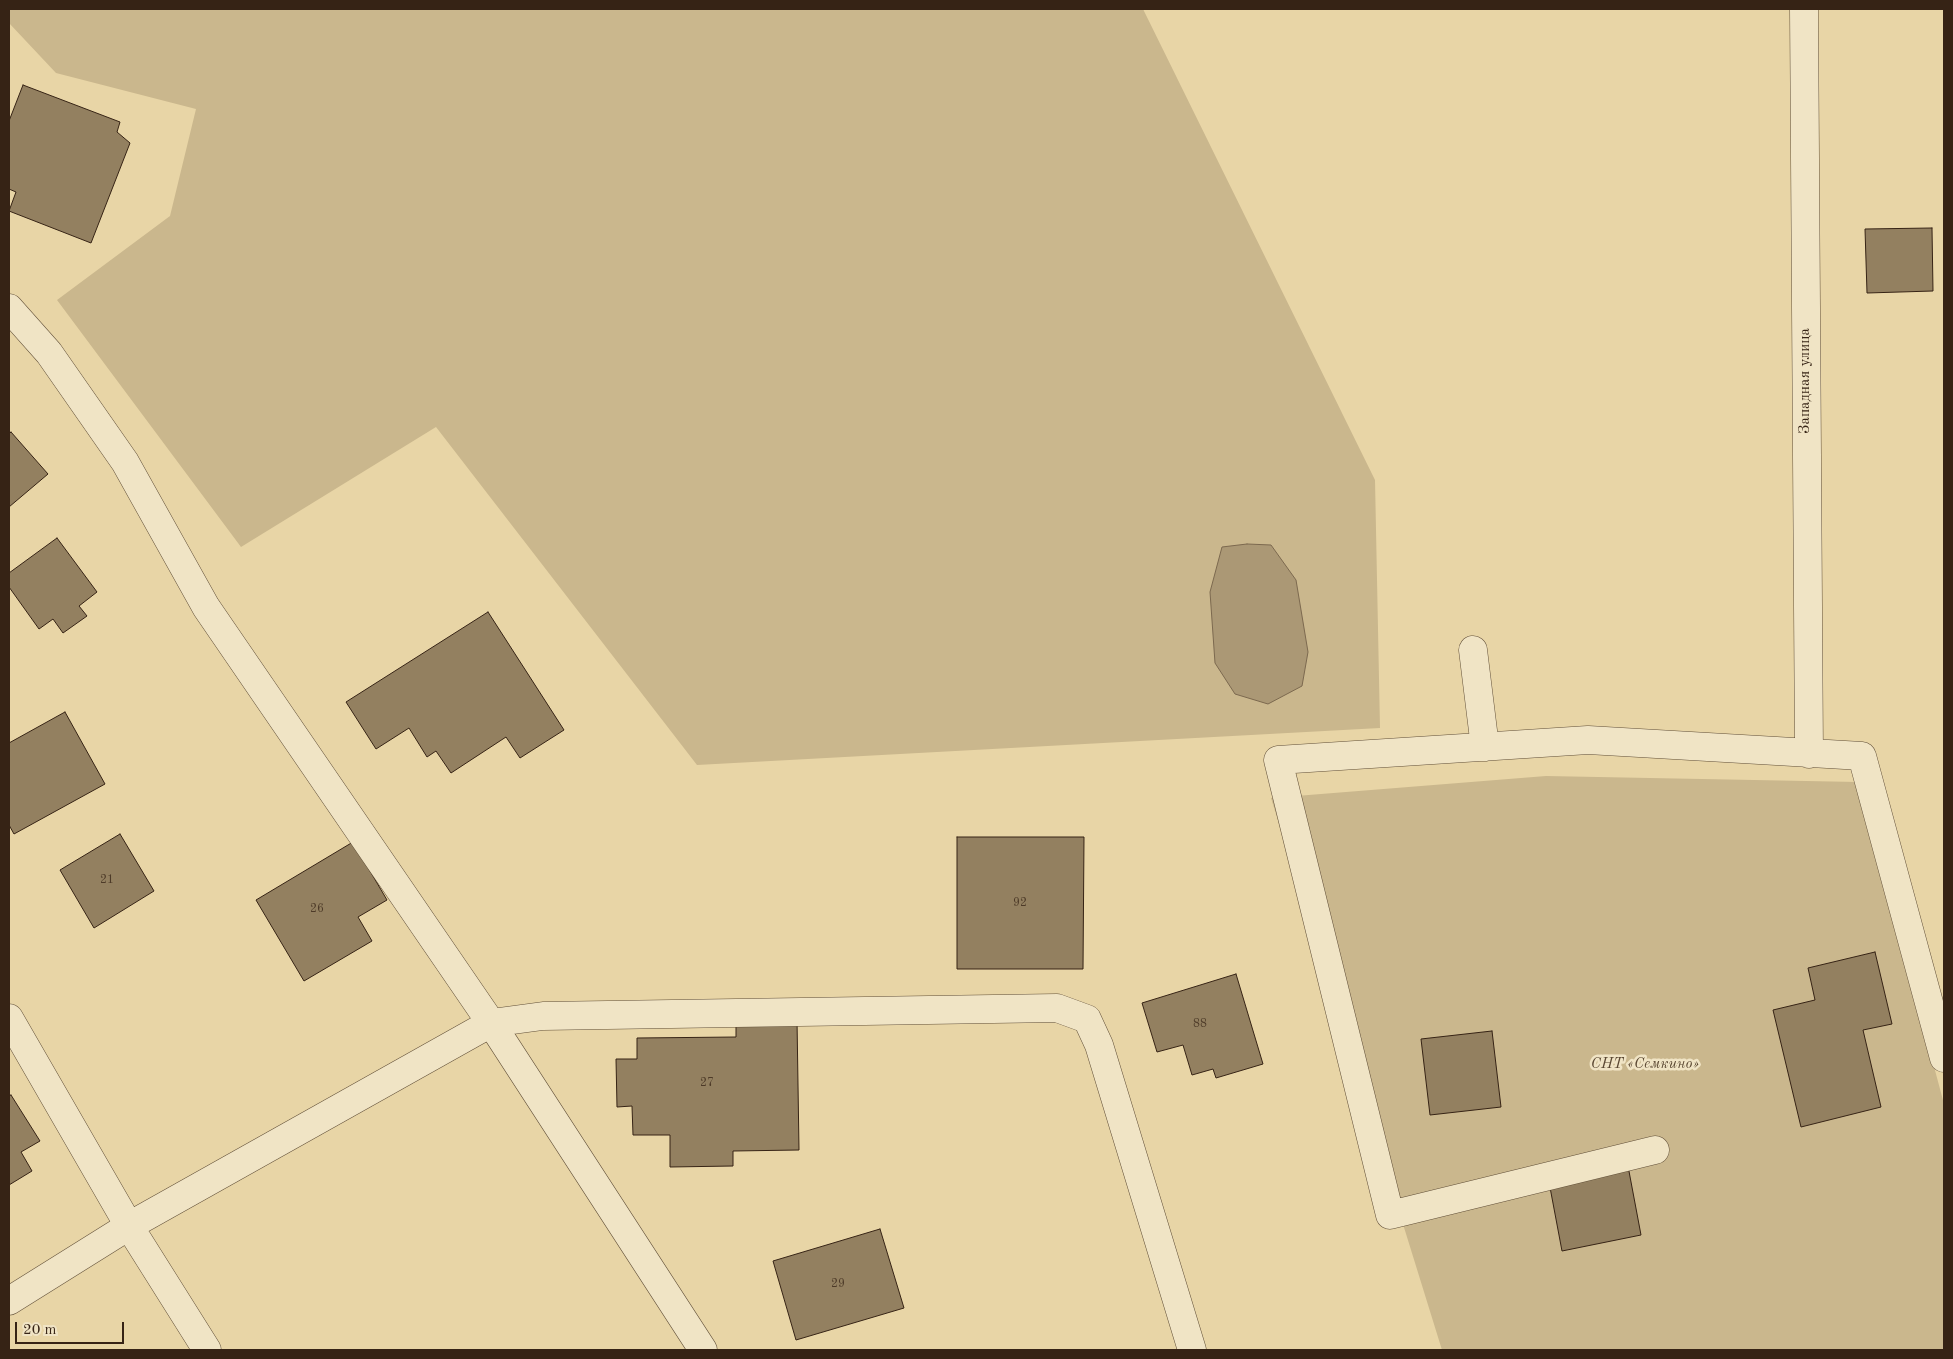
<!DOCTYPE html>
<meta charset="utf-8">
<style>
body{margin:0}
#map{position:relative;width:1953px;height:1359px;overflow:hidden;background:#e8d5a6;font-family:"Old Standard TT",serif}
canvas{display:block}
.frame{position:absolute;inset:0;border:10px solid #362315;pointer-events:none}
.scale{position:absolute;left:15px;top:1322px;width:109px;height:22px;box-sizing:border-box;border:2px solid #362315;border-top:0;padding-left:6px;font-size:15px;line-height:18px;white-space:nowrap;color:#362315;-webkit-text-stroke:4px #f0e4c5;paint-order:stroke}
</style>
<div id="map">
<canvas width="1953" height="1359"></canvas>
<div class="frame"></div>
<div class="scale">20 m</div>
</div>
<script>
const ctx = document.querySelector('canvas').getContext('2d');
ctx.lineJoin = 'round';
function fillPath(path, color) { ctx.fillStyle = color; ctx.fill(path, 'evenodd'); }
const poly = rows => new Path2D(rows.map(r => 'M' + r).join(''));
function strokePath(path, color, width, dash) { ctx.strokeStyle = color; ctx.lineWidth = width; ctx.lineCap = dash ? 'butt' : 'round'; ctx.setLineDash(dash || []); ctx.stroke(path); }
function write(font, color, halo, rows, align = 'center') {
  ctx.font = font + ' "Old Standard TT",serif'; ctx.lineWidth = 5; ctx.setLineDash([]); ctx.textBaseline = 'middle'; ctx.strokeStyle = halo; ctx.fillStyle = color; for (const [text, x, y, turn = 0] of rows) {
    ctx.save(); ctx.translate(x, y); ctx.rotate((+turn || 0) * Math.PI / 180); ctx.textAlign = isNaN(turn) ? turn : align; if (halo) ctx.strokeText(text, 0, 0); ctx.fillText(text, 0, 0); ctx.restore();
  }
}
fillPath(poly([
 [9,9,1143,9,1375,480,1380,728,697,765,436,427,241,547,57,300,170,216,196,109,56,73,9,23],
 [1546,776,1858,782,1944,1104,1944,1350,1442,1350,1271,798]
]), '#cab78d');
const water = poly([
 [1247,544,1271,545,1296,580,1308,652,1302,686,1268,704,1235,694,1215,663,1210,592,1222,547,1247,544]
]);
fillPath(water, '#ab9875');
strokePath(water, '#7c694f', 1);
const building = poly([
 [23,85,120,122,117,132,130,143,91,243,9,211,16,192,9,189,9,121,23,85],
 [1932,228,1933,291,1867,293,1865,229,1932,228],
 [11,432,48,474,9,507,9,434,11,432],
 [57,538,97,592,79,606,87,616,63,633,53,619,39,629,9,587,9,573,57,538],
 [488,612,564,730,520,758,506,737,451,773,436,751,427,757,409,728,376,749,346,702,488,612],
 [65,712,105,784,14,834,9,825,9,743,65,712],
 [120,834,154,891,94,928,60,870,120,834],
 [957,837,1084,837,1083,969,957,969,957,837],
 [353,842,387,900,358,917,372,941,304,981,256,900,353,842],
 [1875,952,1892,1024,1863,1030,1881,1107,1801,1127,1773,1010,1815,1000,1808,968,1875,952],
 [1236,974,1263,1064,1216,1078,1213,1069,1192,1075,1183,1045,1157,1052,1142,1003,1236,974],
 [797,1019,799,1150,733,1151,733,1166,670,1167,670,1135,633,1135,632,1106,617,1107,616,1059,637,1059,637,1038,736,1037,736,1020,797,1019],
 [1492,1031,1501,1107,1430,1115,1421,1039,1492,1031],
 [11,1095,40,1141,21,1152,32,1171,9,1185,9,1096,11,1095],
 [1628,1166,1641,1235,1562,1251,1549,1182,1628,1166],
 [880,1229,904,1308,796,1340,773,1261,880,1229]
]);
fillPath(building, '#938060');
strokePath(building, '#362315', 1);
const minor = poly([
 [1804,9,1809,754],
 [9,308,49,353,125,462,206,607,491,1023,703,1350],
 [1473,650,1485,747],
 [9,1018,129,1226,207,1350],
 [1655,1150,1390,1215,1278,760,1588,740,1862,756,1944,1058],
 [9,1301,129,1226,491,1023,543,1016,1057,1008,1087,1019,1099,1045,1192,1350]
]);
strokePath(minor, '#625039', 29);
strokePath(minor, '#f0e4c5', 28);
write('12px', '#4d3a28', null, [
 ["21",107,880],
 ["92",1020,903],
 ["26",317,909],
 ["88",1200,1024],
 ["27",707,1083],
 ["29",838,1284]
]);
write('15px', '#362315', '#f0e4c5', [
 ["Западная улица",1805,381,-90]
]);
write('italic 15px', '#5b4833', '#f0e4c5', [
 ["СНТ «Семкино»",1645,1064]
]);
</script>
